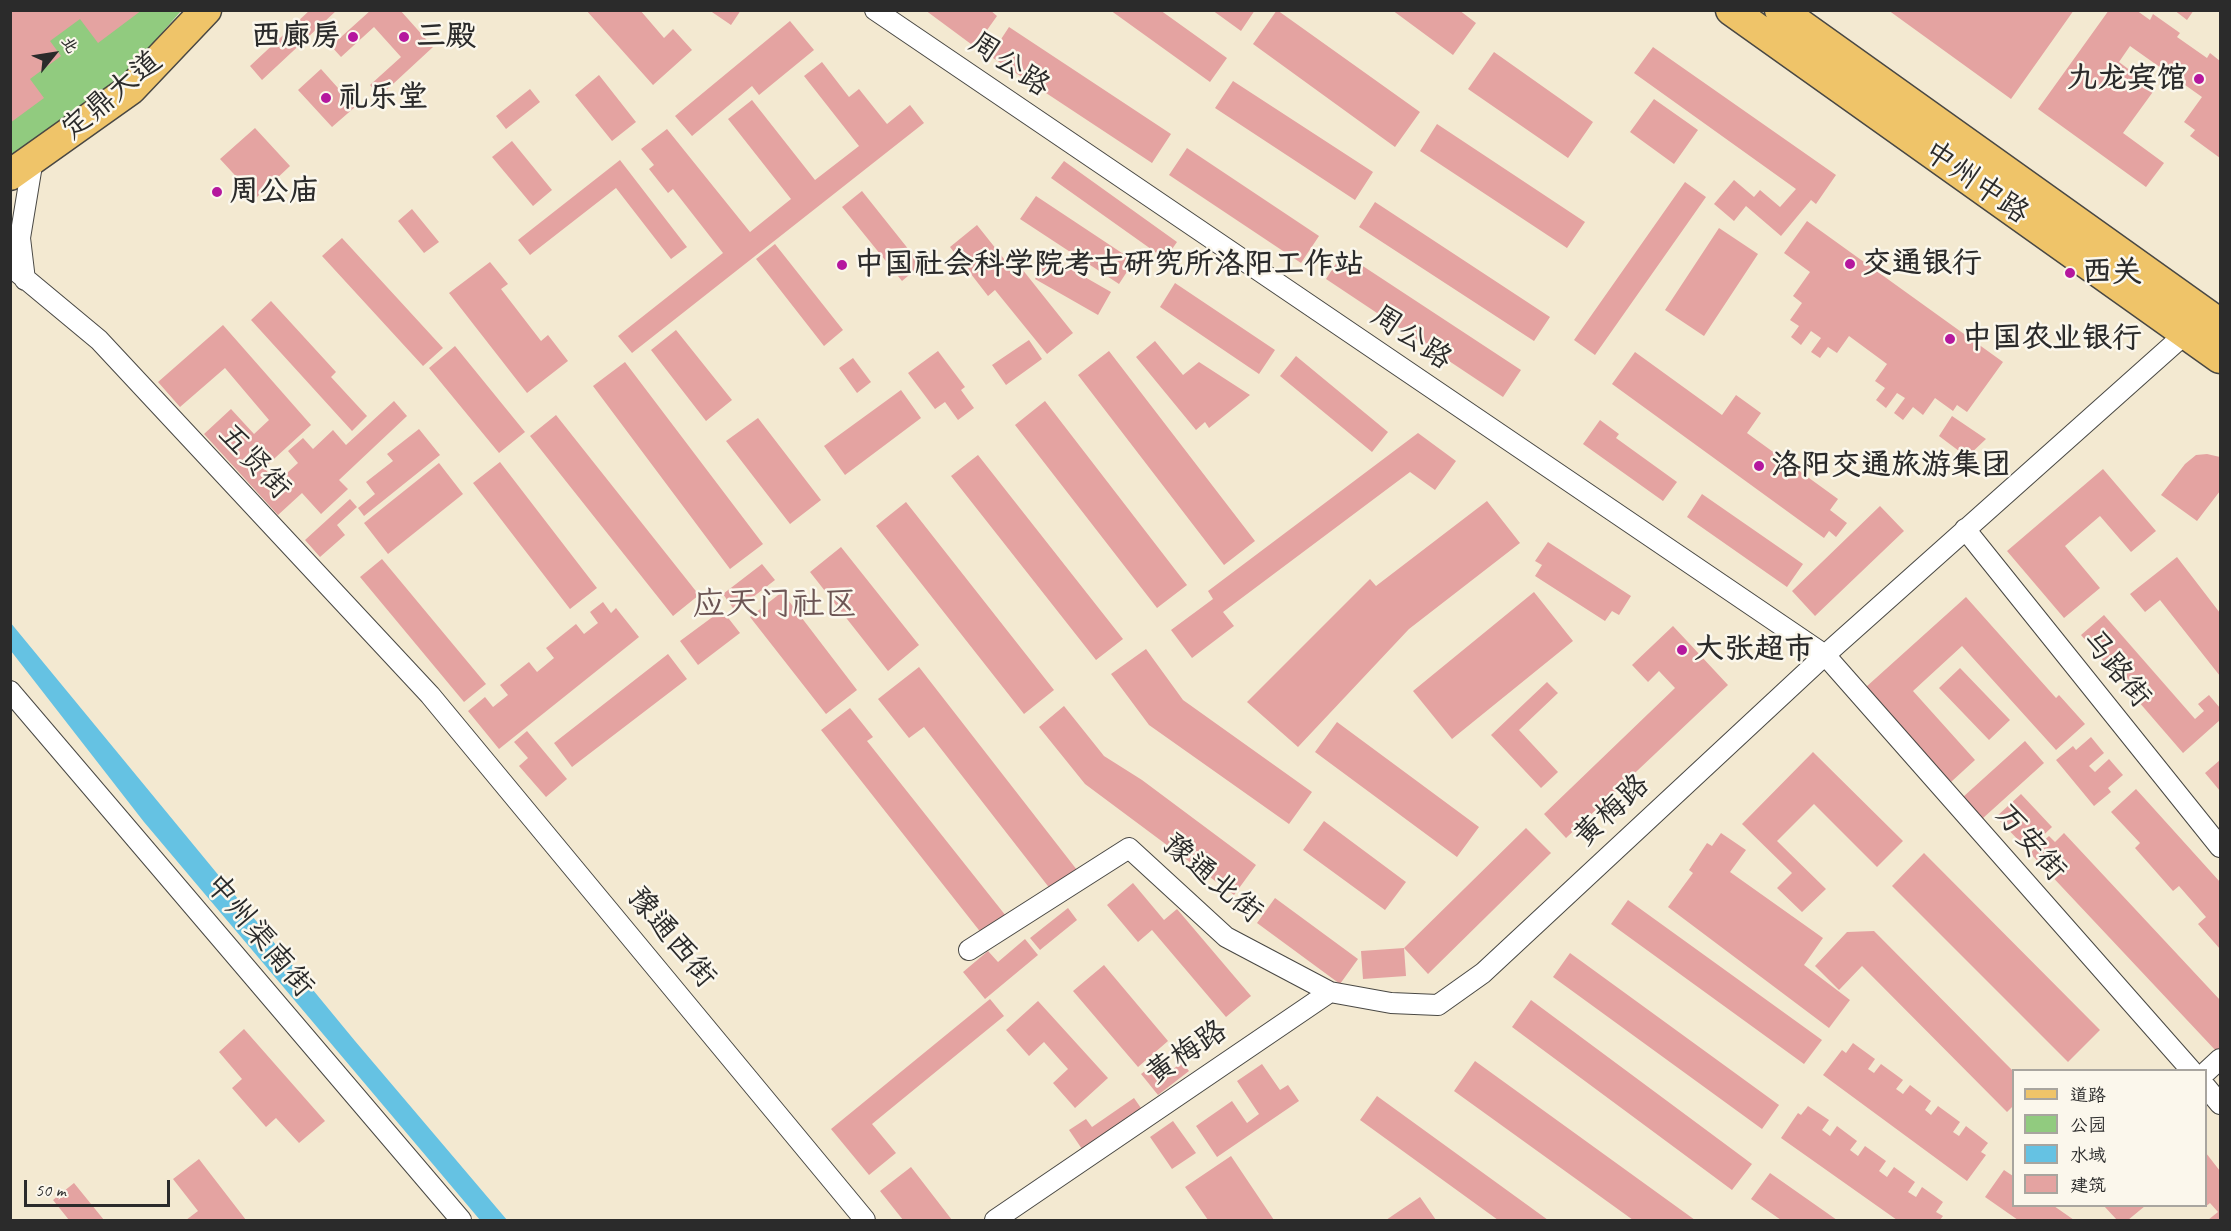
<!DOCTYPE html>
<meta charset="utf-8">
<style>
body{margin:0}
#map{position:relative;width:2231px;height:1231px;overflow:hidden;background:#f3e9d1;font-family:Caveat,"LXGW WenKai TC",sans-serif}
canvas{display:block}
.frame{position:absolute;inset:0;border:12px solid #2b2b2b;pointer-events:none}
.legend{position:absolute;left:2012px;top:1069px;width:195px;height:138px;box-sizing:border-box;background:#fbf7ec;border:2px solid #a8a59f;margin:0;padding:8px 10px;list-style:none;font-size:18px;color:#2b2b2b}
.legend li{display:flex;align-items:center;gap:12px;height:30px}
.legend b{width:30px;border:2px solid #a8a59f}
.north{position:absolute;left:24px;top:24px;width:60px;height:60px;-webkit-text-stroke:4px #fbf7ec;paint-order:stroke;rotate:60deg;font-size:16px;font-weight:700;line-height:24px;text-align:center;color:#2b2b2b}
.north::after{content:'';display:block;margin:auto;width:21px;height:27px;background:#2b2b2b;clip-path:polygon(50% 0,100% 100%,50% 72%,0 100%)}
.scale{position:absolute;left:24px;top:1180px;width:146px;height:27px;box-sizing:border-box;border:3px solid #2b2b2b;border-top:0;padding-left:8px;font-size:18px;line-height:21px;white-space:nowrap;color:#2b2b2b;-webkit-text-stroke:4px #fbf7ec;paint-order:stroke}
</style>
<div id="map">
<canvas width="2231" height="1231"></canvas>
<div class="frame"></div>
<ul class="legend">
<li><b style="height:8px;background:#efc469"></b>道路</li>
<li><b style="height:16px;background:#91cb7f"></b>公园</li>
<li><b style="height:16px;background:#65c2e3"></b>水域</li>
<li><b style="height:16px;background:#e4a3a1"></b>建筑</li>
</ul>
<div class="north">北</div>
<div class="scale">50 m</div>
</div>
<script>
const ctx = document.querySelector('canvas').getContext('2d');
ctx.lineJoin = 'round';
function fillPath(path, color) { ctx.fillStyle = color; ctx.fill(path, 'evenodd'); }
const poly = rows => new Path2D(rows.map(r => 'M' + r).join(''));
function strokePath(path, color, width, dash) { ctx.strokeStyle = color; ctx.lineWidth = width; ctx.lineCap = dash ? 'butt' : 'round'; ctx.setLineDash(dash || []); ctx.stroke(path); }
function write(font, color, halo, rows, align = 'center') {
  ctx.font = font + ' Caveat,"LXGW WenKai TC",sans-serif'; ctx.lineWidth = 5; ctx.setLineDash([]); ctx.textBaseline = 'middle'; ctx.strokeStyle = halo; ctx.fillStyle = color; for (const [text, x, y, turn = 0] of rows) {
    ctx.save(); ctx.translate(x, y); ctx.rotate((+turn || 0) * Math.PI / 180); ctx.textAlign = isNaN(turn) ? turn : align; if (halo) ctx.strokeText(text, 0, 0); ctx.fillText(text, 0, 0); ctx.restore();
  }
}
fillPath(poly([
 [11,11,181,11,124,76,11,159]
]), '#91cb7f');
fillPath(poly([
 [10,622,355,1041,507,1220,480,1220,144,822,11,651]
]), '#65c2e3');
fillPath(poly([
 [10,10,142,10,98,43,80,19,50,41,61,56,30,79,44,98,10,123],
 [310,10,337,10,262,80,250,66],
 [371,10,400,10,433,47,380,96,370,85,401,57,374,27,341,57,331,46],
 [586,10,640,10,664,38,673,29,692,50,653,85],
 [709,10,741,10,731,25],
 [925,10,990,10,997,16,975,47],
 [1110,10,1160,10,1227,58,1210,82],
 [1212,10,1255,10,1241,31],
 [1277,10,1420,112,1395,147,1253,44],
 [1392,10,1459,10,1476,23,1453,55],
 [1888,10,2074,10,2011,99],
 [2109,10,2136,10,2150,20,2153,14,2180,33,2177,37,2207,58,2210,53,2220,61,2220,158,2190,136,2195,130,2184,122,2202,97,2130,46,2119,62,2155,89,2123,133,2164,163,2146,187,2038,109],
 [2174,10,2194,10,2187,20],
 [790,21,814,50,759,95,752,86,692,136,675,116],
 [1009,27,1171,134,1152,163,990,56],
 [1653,47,1836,175,1816,204,1811,200,1781,236,1746,206,1734,221,1714,204,1734,180,1754,197,1760,190,1780,207,1796,189,1634,73],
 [1494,52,1593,122,1568,158,1468,89],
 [822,62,849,97,859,89,887,124,910,105,924,123,632,353,618,336,723,253,673,189,668,193,649,169,654,165,641,149,667,129,750,232,791,199,728,119,752,100,815,180,859,146,804,76],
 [321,69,355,107,332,127,298,90],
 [599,75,636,122,612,141,575,95],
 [1233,81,1373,172,1355,200,1215,108],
 [530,89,540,102,506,129,496,116],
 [1654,99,1698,130,1674,164,1630,132],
 [1437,124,1585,222,1567,248,1420,151],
 [255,128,290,166,256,198,220,159],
 [512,141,552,190,533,206,492,157],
 [1187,148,1319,236,1301,263,1169,175],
 [620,160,687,247,671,259,616,188,530,255,518,240],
 [1064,161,1177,242,1165,259,1051,178],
 [1685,182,1706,197,1595,355,1574,340],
 [862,191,921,265,902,281,842,207],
 [1036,196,1134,261,1119,284,1020,219],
 [1375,202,1550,317,1534,341,1359,227],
 [412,209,439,242,424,253,398,221],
 [1807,221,2003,362,1967,412,1957,405,1953,411,1935,398,1923,415,1913,407,1903,420,1894,413,1905,398,1897,393,1886,408,1876,400,1885,388,1875,381,1887,364,1849,336,1837,353,1828,347,1820,358,1811,352,1821,338,1811,331,1801,345,1791,337,1799,326,1790,320,1802,303,1793,296,1810,272,1784,253],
 [977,225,1016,274,1022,269,1073,333,1047,354,995,290,988,296,950,247],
 [1719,228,1758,254,1704,336,1665,310],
 [342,238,443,348,423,366,322,256],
 [775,244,843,330,824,346,756,259],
 [1343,253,1521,370,1503,397,1326,279],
 [1048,256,1111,292,1098,315,1035,279],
 [490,262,508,284,501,289,541,341,548,335,568,361,527,393,449,293],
 [1175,283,1275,350,1259,374,1160,307],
 [271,301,336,372,331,377,367,416,352,431,251,320],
 [223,325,311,425,264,468,277,482,298,463,288,451,303,438,313,449,333,430,346,445,394,401,407,416,339,480,348,489,321,514,302,493,278,515,204,434,231,409,254,434,269,420,225,368,180,407,158,382],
 [676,330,732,400,706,421,651,350],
 [1029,340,1042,359,1006,385,992,365],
 [1155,341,1183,375,1199,362,1250,395,1209,428,1205,422,1196,430,1136,357],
 [455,346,525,432,499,453,429,368],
 [938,351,965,387,961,390,974,408,958,420,945,402,935,409,908,373],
 [1109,351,1255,541,1224,565,1078,375],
 [1635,352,1722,415,1736,395,1761,413,1747,433,1838,499,1830,510,1847,523,1836,537,1829,531,1824,538,1612,384],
 [1296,356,1388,432,1372,452,1280,376],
 [853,358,871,382,857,393,839,368],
 [625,362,763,544,730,569,593,386],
 [901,390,921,418,845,475,824,446],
 [1045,401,1187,585,1157,608,1015,425],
 [556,415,699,595,673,616,530,436],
 [1952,416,1986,439,1967,457,1939,436],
 [758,418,821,500,790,524,726,441],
 [1600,420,1619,434,1616,438,1677,482,1663,501,1583,444],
 [419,429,440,455,364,516,358,508,375,494,366,482,393,461,387,454],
 [1418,433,1456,461,1435,490,1410,472,1223,612,1234,626,1192,658,1171,630,1213,599,1208,591],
 [2207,454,2220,457,2220,491,2197,521,2161,495,2185,464,2196,455],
 [978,455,1123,639,1096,660,951,476],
 [500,462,597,588,570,609,473,483],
 [439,463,463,494,388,554,364,523],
 [2103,469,2156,531,2131,552,2100,516,2065,546,2100,588,2064,618,2007,551],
 [1702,494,1803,564,1787,587,1687,517],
 [350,499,357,507,337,525,345,535,320,557,305,540],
 [1487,501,1520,543,1409,629,1298,747,1247,702,1370,579,1376,586],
 [906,502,1054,690,1024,714,876,526],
 [1880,506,1904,531,1815,616,1792,591],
 [1548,542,1631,596,1619,615,1612,611,1605,621,1535,576,1542,565,1535,561],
 [841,547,919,645,888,671,810,572],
 [2177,557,2220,613,2220,676,2160,600,2145,612,2130,594],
 [382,559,486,684,464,702,360,577],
 [762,564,775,580,735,611,723,594],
 [782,592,857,690,826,714,750,617],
 [1534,592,1573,641,1452,739,1413,691],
 [1966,597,2056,698,2059,695,2085,724,2056,750,1962,646,1913,691,1975,760,1951,782,1866,687],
 [603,602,611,613,616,608,639,637,499,749,468,711,485,697,493,707,508,695,500,685,529,662,537,672,554,658,546,648,576,624,584,634,598,623,590,612],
 [722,610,740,633,698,665,680,641],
 [2104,615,2195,719,2204,711,2198,704,2209,695,2220,708,2220,720,2183,753,2081,635],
 [1673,626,1728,685,1566,838,1544,814,1675,688,1659,671,1648,682,1632,665],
 [1146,649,1183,700,1312,792,1289,824,1149,725,1111,674],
 [668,654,687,679,572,767,554,743],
 [919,667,1077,870,1051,890,924,727,909,738,878,699],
 [1960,668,2010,720,1989,740,1939,688],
 [1547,682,1558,693,1519,730,1558,772,1541,788,1491,735],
 [1064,706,1104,756,1142,780,1256,865,1234,895,1085,784,1039,727],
 [850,708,873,737,867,741,1006,916,982,934,821,730],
 [1337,722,1479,827,1457,857,1315,752],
 [527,731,567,779,546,797,519,766,528,758,514,742],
 [2091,737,2104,753,2089,766,2095,772,2109,759,2123,775,2108,788,2111,792,2094,806,2056,760,2073,746,2076,750],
 [2025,741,2044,763,1982,819,1963,797],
 [1813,752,1903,841,1877,867,1814,804,1777,841,1826,889,1802,912,1777,888,1792,873,1742,824],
 [2220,760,2220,791,2205,773],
 [2136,789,2220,882,2220,949,2198,924,2206,917,2179,886,2173,891,2135,848,2140,843,2111,812],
 [2021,794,2052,827,2028,850,1996,817],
 [1324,821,1406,882,1385,910,1303,850],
 [1526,828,1551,853,1428,974,1404,948],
 [1721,833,1746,850,1730,872,1823,938,1804,965,1850,1000,1829,1028,1668,907,1693,873,1689,870,1707,843,1712,846],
 [2064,833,2220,1000,2220,1049,2217,1052,2030,853,2049,836,2055,842],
 [1924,853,2100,1030,2068,1062,1892,886],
 [1133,883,1164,920,1177,909,1251,996,1226,1017,1152,930,1138,942,1107,905],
 [1275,898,1358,959,1340,984,1257,923],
 [1628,900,1822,1040,1804,1064,1611,924],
 [1068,908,1077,920,1040,950,1030,938],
 [1874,931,2013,1071,2013,1106,2007,1112,1862,966,1839,990,1815,966,1847,932],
 [1025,939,1038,955,985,999,963,972,988,951,998,962],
 [1404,948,1406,976,1363,979,1361,951],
 [1570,953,1779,1105,1762,1129,1553,977],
 [1104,965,1168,1041,1138,1067,1073,991],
 [990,999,1004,1016,872,1124,896,1153,869,1175,831,1129],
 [1531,1000,1752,1164,1732,1190,1512,1027],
 [1038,1001,1108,1078,1075,1108,1053,1083,1068,1069,1044,1042,1029,1056,1006,1030],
 [244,1029,325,1121,299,1143,276,1118,266,1127,232,1088,242,1079,219,1052],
 [1853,1043,1875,1059,1868,1069,1874,1073,1881,1064,1903,1080,1896,1089,1903,1094,1910,1085,1931,1101,1925,1110,1931,1115,1938,1106,1960,1122,1953,1132,1959,1136,1966,1126,1988,1143,1981,1152,1986,1155,1967,1181,1823,1075,1842,1050,1846,1053],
 [1475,1061,1695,1220,1633,1220,1454,1091],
 [1157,1062,1166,1075,1182,1062,1189,1071,1158,1095,1141,1074],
 [1262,1064,1280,1090,1288,1085,1299,1101,1217,1157,1196,1126,1232,1101,1247,1123,1259,1114,1237,1081],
 [1377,1096,1548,1220,1498,1220,1360,1120],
 [1134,1098,1141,1108,1082,1149,1069,1130,1086,1119,1092,1127],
 [1808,1106,1829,1120,1822,1130,1830,1136,1837,1126,1857,1141,1850,1150,1858,1156,1865,1146,1886,1161,1879,1171,1887,1177,1894,1167,1915,1182,1908,1192,1916,1197,1922,1187,1943,1202,1936,1212,1943,1216,1940,1220,1897,1220,1781,1138,1798,1113,1801,1115],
 [1173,1121,1196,1153,1172,1169,1150,1137],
 [2206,1153,2220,1171,2220,1220,2208,1220,2218,1212,2210,1203,2205,1207],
 [1231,1156,1274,1220,1208,1220,1185,1187],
 [199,1159,246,1220,186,1220,198,1211,173,1179],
 [911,1167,952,1220,903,1220,880,1191],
 [2004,1170,2013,1176,2013,1206,2054,1206,2074,1220,2018,1220,1985,1197],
 [1770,1173,1837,1220,1781,1220,1751,1199],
 [74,1183,104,1220,69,1220,53,1200],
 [1420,1197,1436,1220,1386,1220],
 [2104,1206,2145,1206,2128,1220,2117,1220]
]), '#e4a3a1');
const street = poly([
 [875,10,1825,655,2191,1070],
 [10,266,99,340,430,695,865,1220],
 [25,280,20,238,33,159],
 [1965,529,2220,847],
 [10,691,461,1220],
 [969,950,1129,848,1226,937,1330,992],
 [2206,1072,2220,1059],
 [2206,1087,2220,1104],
 [995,1220,1330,992,1391,1003,1438,1005,1483,973,1825,655,2194,326]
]);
const primary = poly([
 [1731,10,2220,358],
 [1780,10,2220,324],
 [10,175,131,89,206,10]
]);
strokePath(street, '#494844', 22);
strokePath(primary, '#494844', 33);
strokePath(street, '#fff', 20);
strokePath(primary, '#efc469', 30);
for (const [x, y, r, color] of [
 [353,37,6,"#b5179e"],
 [404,37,6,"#b5179e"],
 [2199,79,6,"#b5179e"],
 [326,98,6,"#b5179e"],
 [217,192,6,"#b5179e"],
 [1850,264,6,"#b5179e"],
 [842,265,6,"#b5179e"],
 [2070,273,6,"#b5179e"],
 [1950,339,6,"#b5179e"],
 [1759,466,6,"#b5179e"],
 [1682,650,6,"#b5179e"]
]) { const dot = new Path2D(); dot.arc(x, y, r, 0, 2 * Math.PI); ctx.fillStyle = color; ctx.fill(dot); strokePath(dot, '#fbf7ec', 2); }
write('bold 30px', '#2b2b2b', '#fbf7ec', [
 ["西廊房",341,37,"right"],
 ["三殿",416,37],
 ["九龙宾馆",2187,79,"right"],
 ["礼乐堂",338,98],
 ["周公庙",229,192],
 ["交通银行",1862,264],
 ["中国社会科学院考古研究所洛阳工作站",854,265],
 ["西关",2082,273],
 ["中国农业银行",1962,339],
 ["洛阳交通旅游集团",1771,466],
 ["大张超市",1694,650]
], 'left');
write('30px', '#2b2b2b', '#fbf7ec', [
 ["周公路",1009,65,34],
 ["定鼎大道",112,96,-40],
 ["中州中路",1976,183,35],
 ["周公路",1411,338,34],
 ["五贤街",254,462,47],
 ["马路街",2116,669,51],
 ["黄梅路",1612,811,-43],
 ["万安街",2030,843,49],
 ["豫通北街",1212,879,40],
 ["中州渠南街",259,936,50],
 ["豫通西街",671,938,50],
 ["黄梅路",1187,1053,-34]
]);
write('33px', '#6c5554', '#fbf7ec', [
 ["应天门社区",775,605]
]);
</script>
